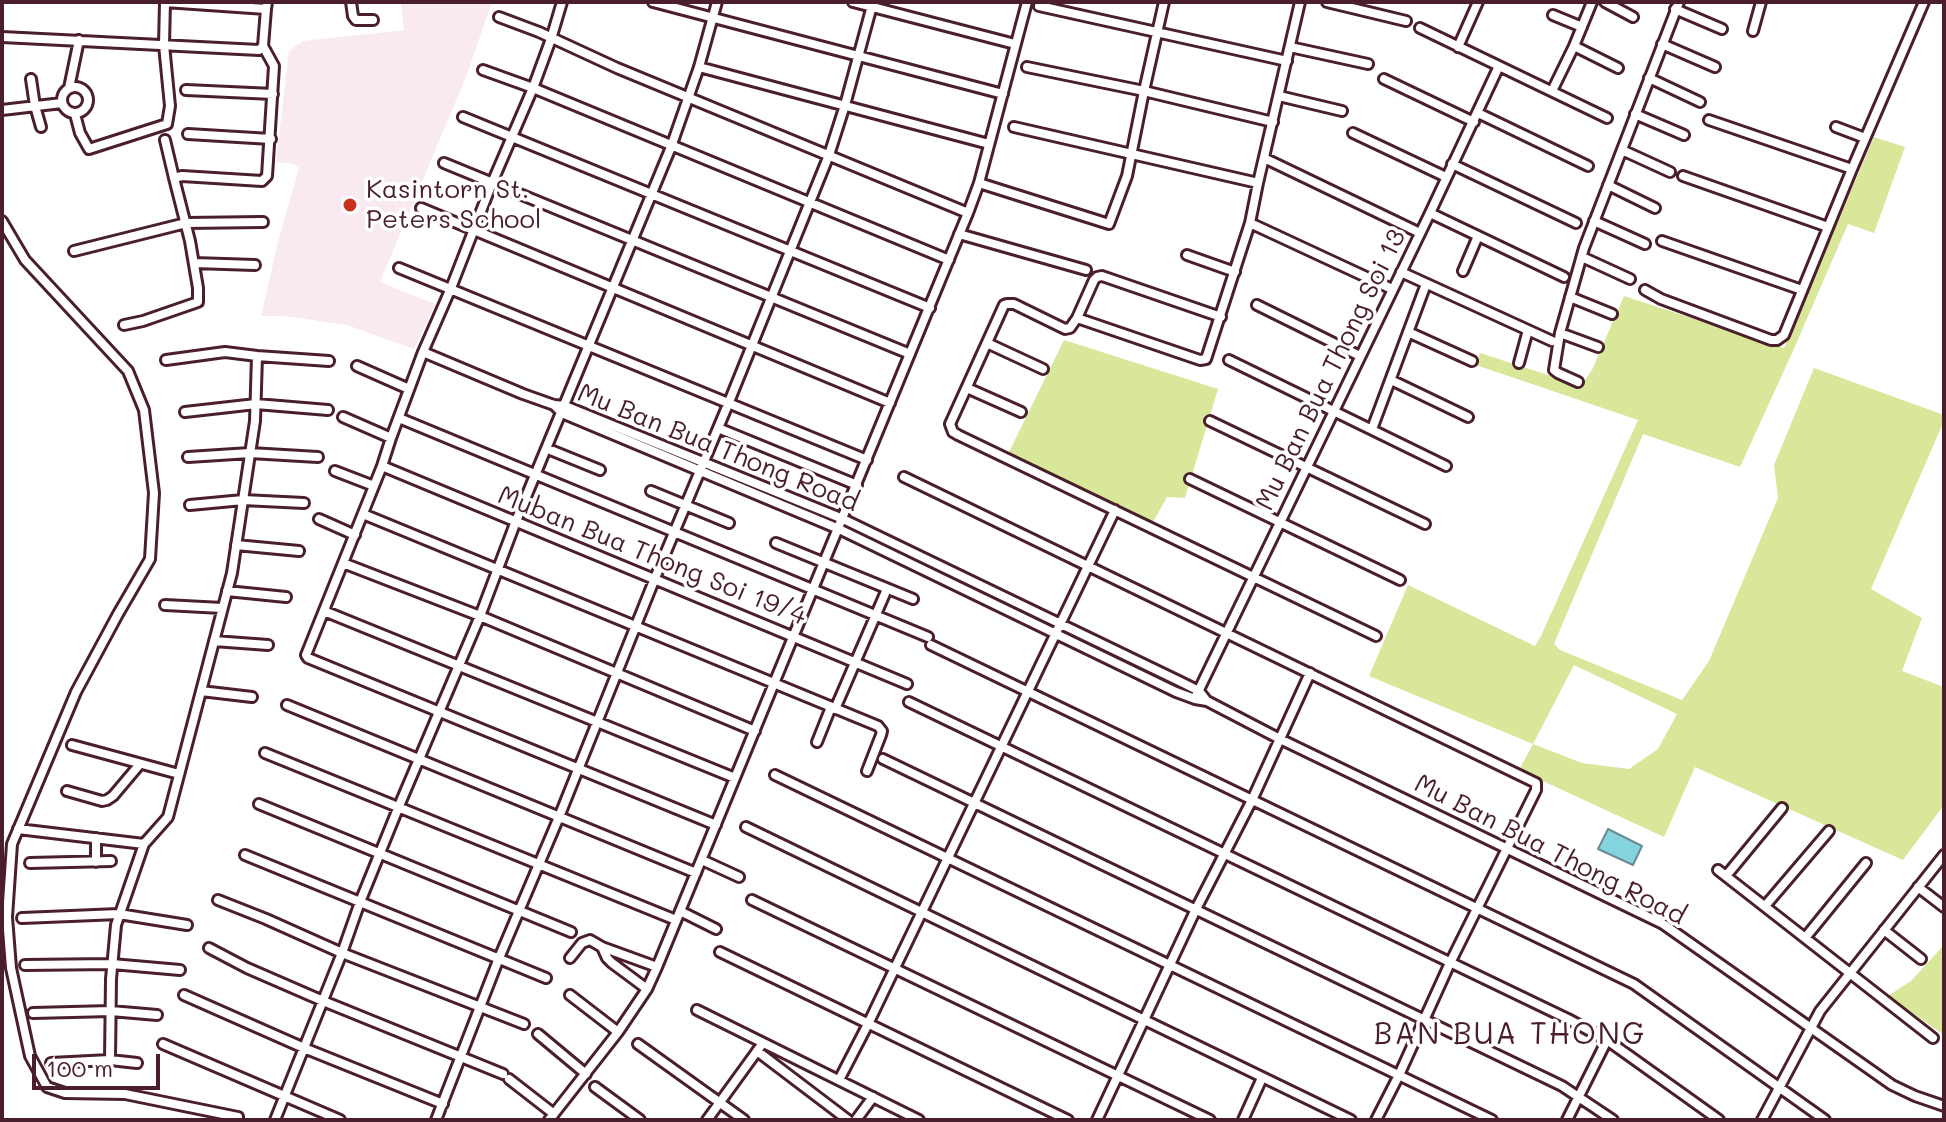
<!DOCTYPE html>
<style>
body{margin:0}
#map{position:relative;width:1946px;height:1122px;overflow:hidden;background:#fff;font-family:Mali,sans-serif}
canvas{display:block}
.frame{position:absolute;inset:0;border:4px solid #4a1f2b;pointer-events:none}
.scale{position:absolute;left:32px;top:1054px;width:128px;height:36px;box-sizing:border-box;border:4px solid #4a1f2b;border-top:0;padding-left:10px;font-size:24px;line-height:28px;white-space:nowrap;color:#4a1f2b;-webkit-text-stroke:6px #fff;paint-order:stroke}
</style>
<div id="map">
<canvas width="1946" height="1122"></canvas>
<div class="frame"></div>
<div class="scale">100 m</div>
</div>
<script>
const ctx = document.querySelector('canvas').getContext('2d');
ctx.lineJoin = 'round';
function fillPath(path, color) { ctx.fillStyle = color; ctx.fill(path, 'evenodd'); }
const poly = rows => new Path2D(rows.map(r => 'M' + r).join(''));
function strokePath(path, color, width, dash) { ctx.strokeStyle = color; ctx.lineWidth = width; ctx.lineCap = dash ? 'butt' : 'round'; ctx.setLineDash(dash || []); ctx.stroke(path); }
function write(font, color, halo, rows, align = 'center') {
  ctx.font = font + ' Mali,sans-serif'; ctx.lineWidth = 7; ctx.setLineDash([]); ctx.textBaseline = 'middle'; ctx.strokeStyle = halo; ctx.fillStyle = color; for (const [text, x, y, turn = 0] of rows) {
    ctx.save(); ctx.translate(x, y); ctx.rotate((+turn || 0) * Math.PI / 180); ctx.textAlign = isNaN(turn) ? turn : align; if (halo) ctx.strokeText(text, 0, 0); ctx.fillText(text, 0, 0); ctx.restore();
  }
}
fillPath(poly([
 [401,2,492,2,466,77,380,282,435,304,414,349,347,325,285,316,261,316,278,242,299,168,292,164,276,162,289,51,303,41,404,30]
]), '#f9e9f1');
fillPath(poly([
 [1874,137,1905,147,1874,233,1848,224,1793,351,1740,467,1643,434,1554,644,1560,650,1682,700,1709,661,1778,498,1774,465,1814,368,1944,415,1944,421,1871,589,1922,618,1902,671,1944,687,1944,805,1903,860,1695,767,1664,837,1519,770,1533,744,1369,676,1408,585,1535,646,1541,636,1638,420,1476,365,1480,353,1551,376,1580,387,1592,370,1624,296,1784,348],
 [1574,665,1677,714,1658,749,1629,769,1582,763,1533,744],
 [1064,340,1218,389,1185,498,1167,497,1153,522,1008,454],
 [1944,945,1944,1035,1888,996,1911,981]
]), '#d8e79a');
const water = poly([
 [1608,829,1642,846,1633,865,1598,849,1608,829]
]);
fillPath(water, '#83d4dc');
strokePath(water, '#6c8c95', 2);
const minor = poly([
 [165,2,266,9,267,2],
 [351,2,353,16,356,20,373,20],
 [562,2,551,39,533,88,492,183,451,288,423,352,391,438,382,466,306,655,308,658,716,825],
 [653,2,1003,94],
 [853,2,1015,44],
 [1300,2,1258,183,1250,223,1206,359,1200,360,1077,318,1070,328,1065,329,1014,304,1007,304,1004,305,950,424,953,432,958,435,1376,636],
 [1327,2,1406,21],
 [1605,2,1633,17],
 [1039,6,1287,61],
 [1675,9,1722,29],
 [1553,15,1582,27],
 [499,17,539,32,617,68,968,213],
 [1420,28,1607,118],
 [1753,31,1761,2],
 [2,37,259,50,263,46,266,9],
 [1662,44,1715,67],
 [1574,46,1618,68],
 [1290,47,1368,64],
 [1458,47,1478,2],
 [699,67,989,144],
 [1027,67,1144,91,1273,122],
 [483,70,533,88,949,260],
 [1649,78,1700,102],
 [31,79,35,106,41,127],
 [1384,79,1474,122],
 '62 100a13 13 0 1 1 26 0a13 13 0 1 1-26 0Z',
 [69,88,79,40],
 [186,90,273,94],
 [1552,91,1574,46,1592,2],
 [1279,96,1342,111],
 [2,110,62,103],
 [1478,113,1588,166],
 [75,114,80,133,89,149,167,124,170,106,164,45,165,2],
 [1635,114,1684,135],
 [463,117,930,308],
 [1709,120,1852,169],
 [1014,127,1258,183],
 [1836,127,1865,138],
 [1353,133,1446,177],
 [188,134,271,139],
 [165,140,174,178,182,176,262,181,267,176,274,66,263,46],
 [1622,150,1670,172],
 [1264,158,1420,233],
 [444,163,910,354],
 [1452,164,1576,223],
 [1683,176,1828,227],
 [979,183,1109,224,1127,176,1144,91,1164,2],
 [1608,185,1655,208],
 [421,208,890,403],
 [1430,213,1564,277],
 [2,221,25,260,128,371,144,410,154,493,150,559,118,614,76,692,12,844,7,917,11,968,30,1056,47,1087,65,1093,125,1094,238,1117,238,1120],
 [1594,221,1645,244],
 [1250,223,1392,289],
 [959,234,1086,270],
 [1662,241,1802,290],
 [74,251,186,223,263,222],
 [1187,255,1235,272],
 [1582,257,1630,279],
 [194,263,255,265],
 [399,268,867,460],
 [1463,271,1478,236],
 [1401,272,1552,341],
 [1645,290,1661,299,1771,340,1777,340,1784,335,1852,169,1924,2],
 [1570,297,1612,314],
 [1257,305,1360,356],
 [1077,318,1094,280,1097,277,1102,276,1221,317],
 [124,325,143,321,198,302,198,288,190,241,174,178],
 [1408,332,1472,361],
 [1560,333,1598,347],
 [987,343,1043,369],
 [423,352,523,394,554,405,565,406,843,519,1181,682,1199,691,1206,700],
 [257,356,329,361],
 [1229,360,1446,466],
 [1519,363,1528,330],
 [357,366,409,389],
 [1391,380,1468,417],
 [1578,382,1558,373,1554,370,1560,333,1584,248,1679,2],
 [967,388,1021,412],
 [554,405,562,413,839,529,1176,692,1195,699,1207,701,1280,739,1663,924,1892,1085,1915,1096,1944,1106],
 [185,412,256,404,328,410],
 [343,417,391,438],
 [399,418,928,637],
 [1210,421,1425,524],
 [718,428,857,485],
 [1372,429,1426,284],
 [548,449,600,470],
 [188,457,250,453,318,457],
 [382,466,907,684],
 [335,471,374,486],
 [904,477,1536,783,1536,790,1450,963,1399,1075,1376,1120],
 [1190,479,1400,580],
 [651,491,729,523],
 [190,505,243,500,304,503],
 [363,514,878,726,882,731,881,735,867,771],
 [319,519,355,535],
 [776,543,913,599],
 [236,545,299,551],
 [343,563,480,616,755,731],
 [227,591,286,597],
 [165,605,222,608],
 [324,611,735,778],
 [214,641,268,645],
 [931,645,1634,984,1825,1120],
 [201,691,252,697],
 [1196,696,1430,213,1499,66],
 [909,702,1568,1019,1607,1040,1719,1120],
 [287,705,696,873],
 [835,709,887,589],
 [817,742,831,707],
 [72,745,179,774],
 [265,753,676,920],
 [883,759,1562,1086,1613,1120],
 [775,775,1492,1120],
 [67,791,102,801,107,800,113,796,140,764],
 [259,804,571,932],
 [746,827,1351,1120],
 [18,829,144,844],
 [245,855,546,978],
 [702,860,739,877],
 [96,862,96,838],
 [30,863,111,861],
 [1718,870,1933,1038],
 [1726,876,1782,808],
 [1918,887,1944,907],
 [218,900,266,919,342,953,524,1024],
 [752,900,1210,1120],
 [1765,906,1829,831],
 [680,911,716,929],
 [22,918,119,914,187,925],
 [1884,930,1921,959],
 [1805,938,1866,863],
 [602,947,607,958,612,963,647,989],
 [209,948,247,968,323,1001,503,1074],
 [720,952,1068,1120],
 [570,958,582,943,590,940,602,947,657,967],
 [25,965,112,964,180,970],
 [184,995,304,1048,443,1104],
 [570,995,618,1032],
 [697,1010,919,1120],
 [33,1013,111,1011,157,1015],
 [538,1034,586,1074],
 [163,1044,340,1120],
 [638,1044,744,1120],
 [757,1051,848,1120],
 [110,1060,111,979,116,925,144,844,168,817,232,573,255,421,257,356,225,352,166,360],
 [51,1063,110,1060,137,1063],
 [509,1079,554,1114],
 [839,1080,868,1024,1115,510],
 [595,1087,640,1120],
 [275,1120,342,953,360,902,399,806,480,616,516,521,671,147,699,67,717,2],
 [436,1120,499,958,559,817,655,578,729,402,829,155,845,105,873,2],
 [549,1120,618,1032,647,989,657,967,968,213,979,183,1027,2],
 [707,1120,760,1047],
 [856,1120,873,1097],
 [1097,1120,1196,909,1252,800,1310,673],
 [1243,1120,1262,1078],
 [1567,1120,1607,1040],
 [1762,1120,1820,1011,1944,855]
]);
strokePath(minor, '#4a1f2b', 14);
strokePath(minor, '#fff', 8);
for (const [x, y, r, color] of [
 [350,205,8,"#c8321e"]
]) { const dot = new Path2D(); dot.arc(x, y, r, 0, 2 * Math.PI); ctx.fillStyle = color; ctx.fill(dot); strokePath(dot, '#fff', 3); }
write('26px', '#4a1f2b', '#fff', [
 ["Kasintorn St.",366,190],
 ["Peters School",366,220]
], 'left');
write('26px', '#4a1f2b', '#fff', [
 ["Mu Ban Bua Thong Soi 13",1331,370,-64],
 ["Mu Ban Bua Thong Road",718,448,22],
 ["Muban Bua Thong Soi 19/4",652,556,22],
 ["Mu Ban Bua Thong Road",1550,850,27]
]);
ctx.letterSpacing = '2px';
write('30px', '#4a1f2b', '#fff', [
 ["BAN BUA THONG",1510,1035]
]);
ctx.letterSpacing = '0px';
</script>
